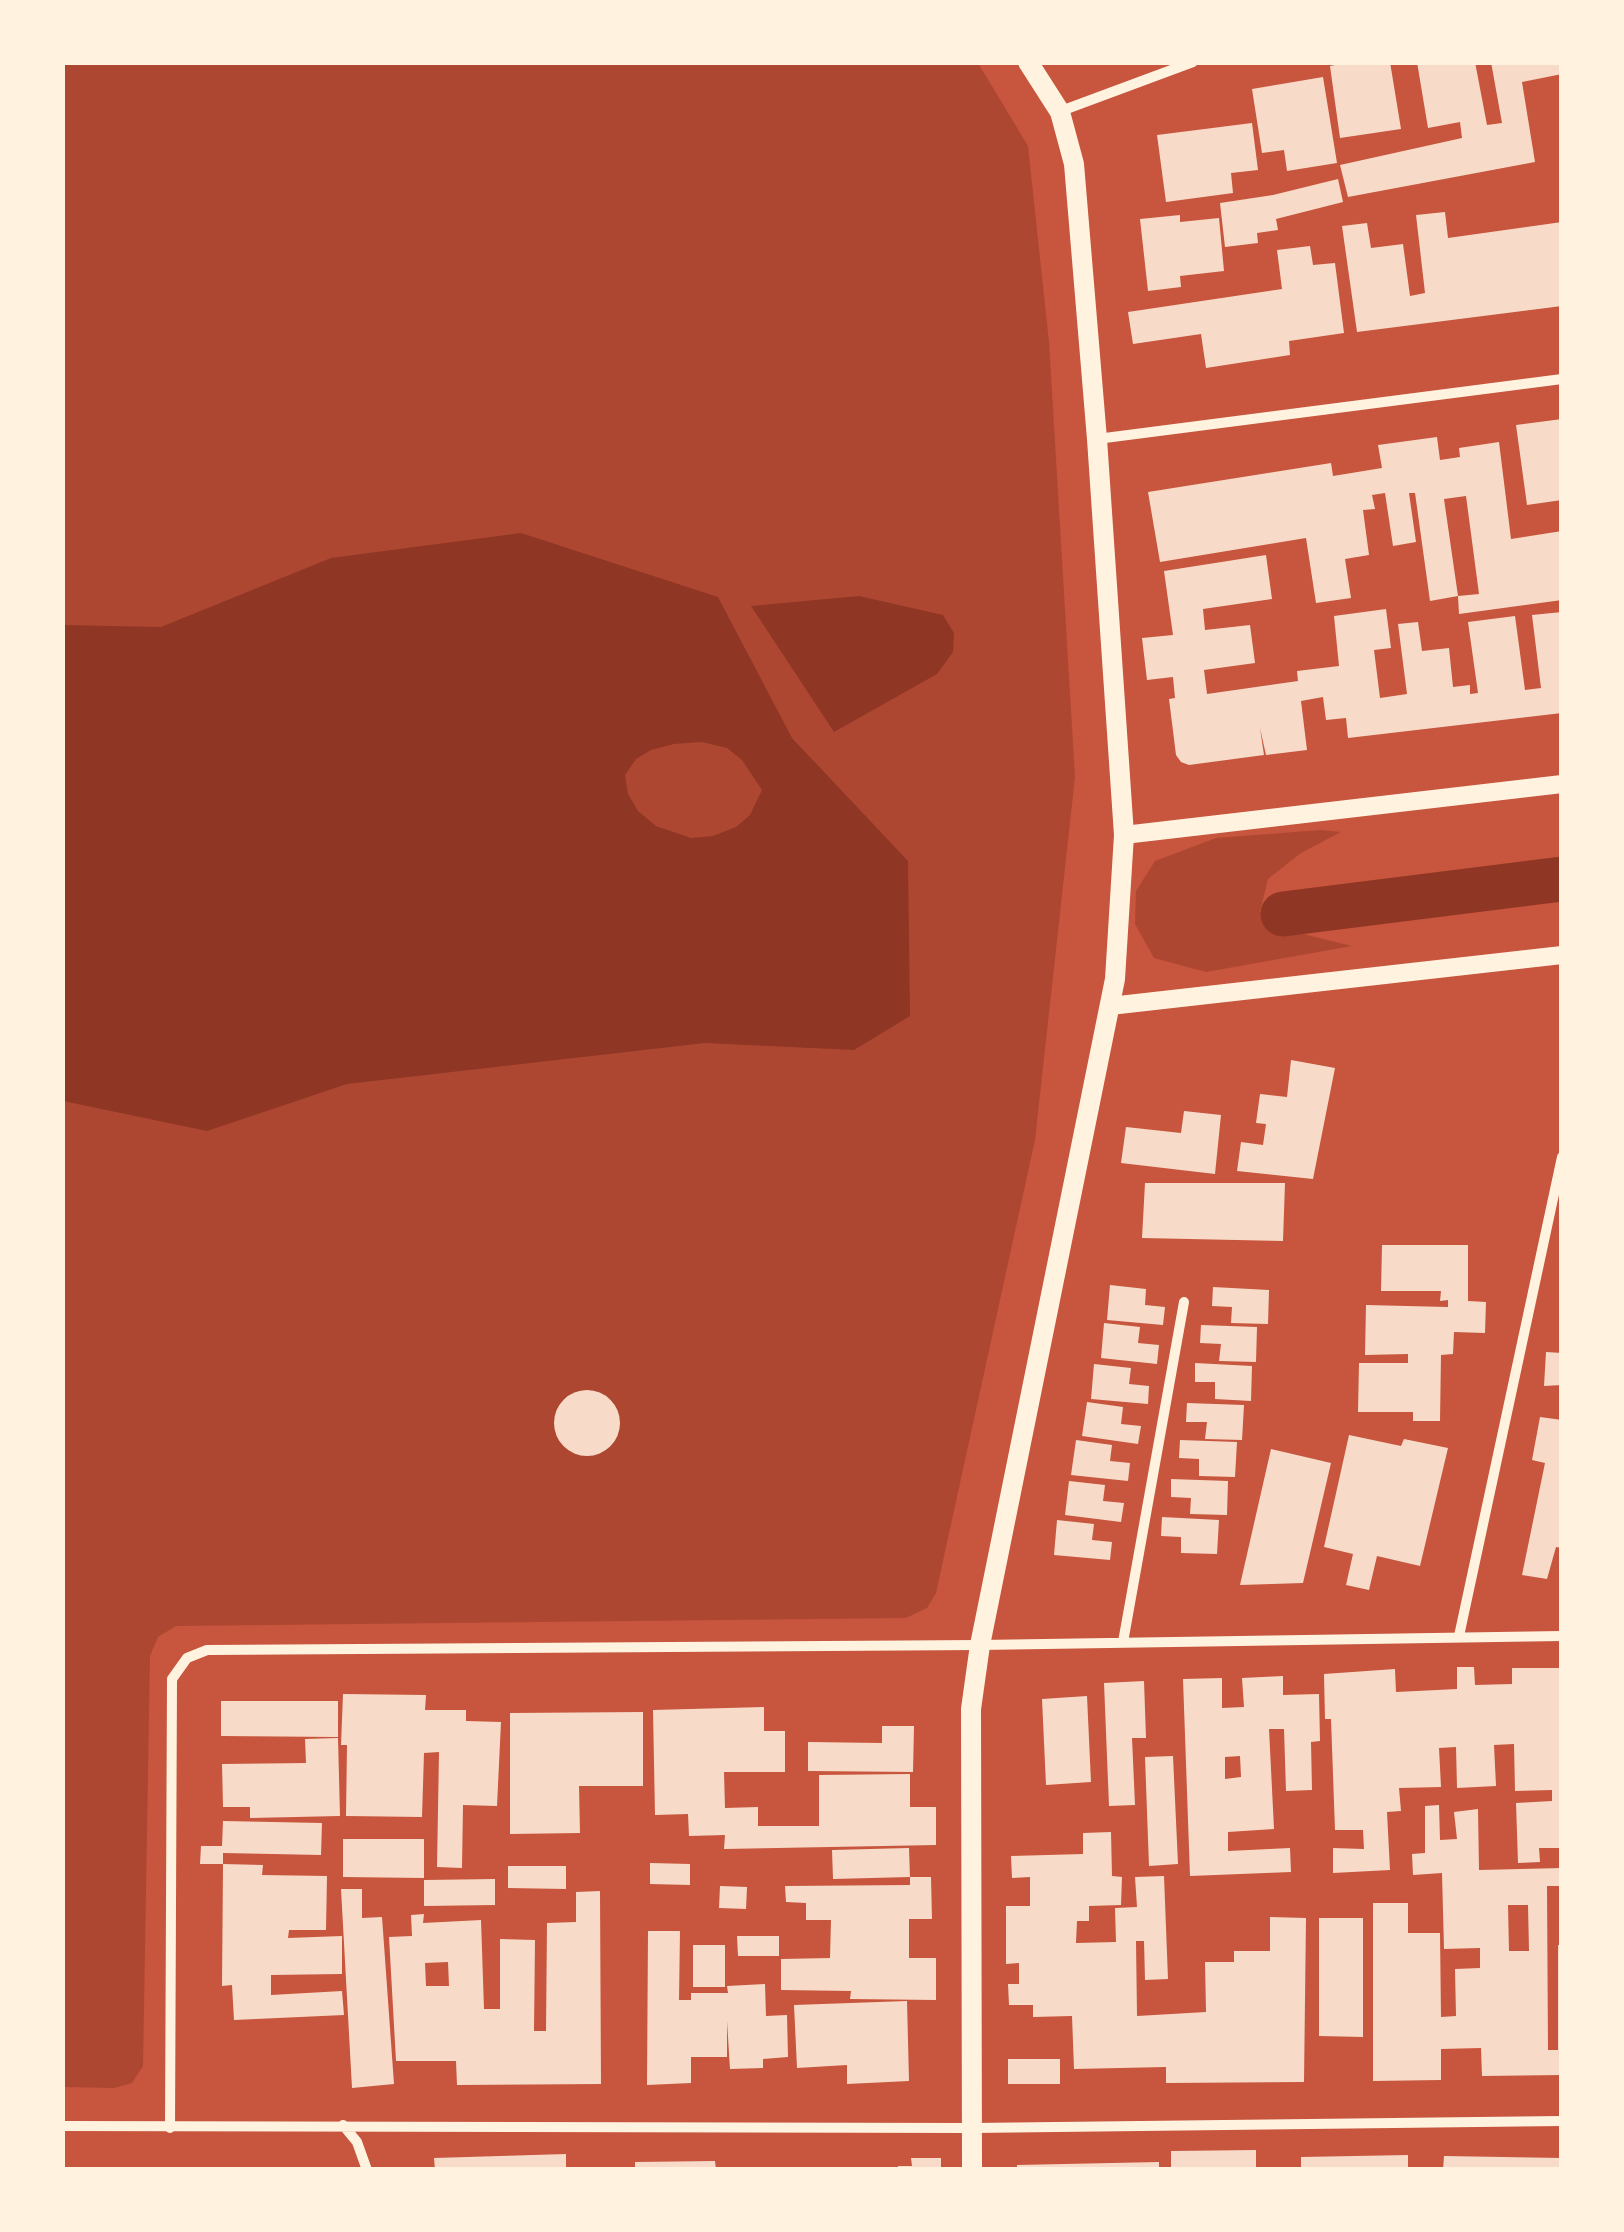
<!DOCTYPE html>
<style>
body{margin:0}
#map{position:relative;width:1624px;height:2232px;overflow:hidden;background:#c8553d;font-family:"Exo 2",sans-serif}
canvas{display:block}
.frame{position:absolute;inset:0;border:65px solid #fff3e0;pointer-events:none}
</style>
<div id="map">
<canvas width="1624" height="2232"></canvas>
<div class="frame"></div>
</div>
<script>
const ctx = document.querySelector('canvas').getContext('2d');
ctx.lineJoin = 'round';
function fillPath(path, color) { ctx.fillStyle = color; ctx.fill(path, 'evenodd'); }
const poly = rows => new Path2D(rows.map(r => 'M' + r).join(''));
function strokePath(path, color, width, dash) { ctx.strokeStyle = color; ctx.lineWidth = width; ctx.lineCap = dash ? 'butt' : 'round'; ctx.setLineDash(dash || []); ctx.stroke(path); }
fillPath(poly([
 [63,63,978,63,1028,146,1049,342,1075,777,1035,1140,936,1593,927,1608,906,1618,176,1626,158,1637,150,1656,143,2066,132,2083,114,2088,63,2087],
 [1321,830,1341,832,1301,853,1268,879,1260,912,1295,932,1352,946,1206,972,1154,958,1135,924,1136,891,1155,861,1216,838]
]), '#ae4732');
fillPath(poly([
 [521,533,718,597,792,738,908,861,910,1016,854,1050,705,1043,347,1084,207,1131,63,1101,63,625,161,627,331,558],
 [702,742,727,748,742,760,762,790,750,815,736,827,713,836,691,838,656,826,638,811,628,794,625,775,636,759,651,750,674,744],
 [859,596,943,615,954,633,953,652,937,674,834,732,751,606]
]), '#8f3625');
strokePath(poly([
 [1283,914,1562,879]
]), '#8f3625', 45);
fillPath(poly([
 [1350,62,1390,62,1401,129,1340,138,1330,66],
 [1417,62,1475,62,1487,125,1502,123,1491,62,1562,62,1562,74,1522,82,1535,162,1348,197,1340,165,1462,138,1460,122,1428,128],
 [1323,77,1337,163,1287,171,1284,150,1262,153,1252,89],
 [1252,123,1258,170,1231,173,1233,193,1166,202,1157,135],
 [1338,179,1343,202,1276,219,1278,230,1257,233,1258,243,1225,247,1220,203,1273,195],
 [1445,212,1448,238,1562,222,1562,306,1357,332,1342,226,1367,223,1371,248,1403,244,1410,296,1425,293,1416,215],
 [1180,215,1180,222,1219,218,1224,271,1180,276,1181,287,1148,291,1140,219],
 [1310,246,1313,265,1335,263,1344,333,1289,341,1290,355,1206,368,1201,334,1133,344,1128,312,1282,289,1277,250],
 [1562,419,1562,500,1527,505,1516,425],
 [1437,437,1440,460,1460,457,1459,448,1499,442,1511,539,1562,531,1562,600,1459,614,1458,596,1430,601,1415,493,1409,493,1416,542,1393,546,1385,493,1372,495,1375,509,1363,510,1369,555,1345,559,1351,598,1316,603,1306,538,1160,562,1148,492,1331,463,1333,476,1382,468,1378,445],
 [1466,496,1479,594,1458,596,1444,499],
 [1266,555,1272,599,1203,609,1205,630,1250,625,1255,663,1204,670,1207,694,1298,681,1297,671,1339,666,1334,616,1386,609,1391,648,1374,650,1380,698,1407,694,1398,624,1418,622,1422,651,1449,648,1453,687,1470,685,1470,694,1478,693,1468,622,1515,616,1525,690,1541,688,1532,615,1562,612,1562,713,1348,738,1346,718,1326,720,1323,697,1301,701,1307,750,1266,755,1260,728,1264,755,1189,765,1181,762,1176,755,1169,699,1175,698,1173,677,1147,680,1142,638,1173,635,1164,571],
 [1291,1060,1335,1068,1313,1179,1237,1171,1241,1142,1263,1145,1266,1124,1256,1123,1260,1094,1287,1097],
 [1184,1111,1221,1115,1215,1174,1121,1163,1126,1127,1181,1133],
 [1145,1183,1285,1183,1283,1241,1142,1238],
 [1382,1245,1468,1245,1468,1301,1486,1302,1485,1333,1454,1332,1453,1354,1441,1355,1440,1421,1413,1421,1413,1412,1358,1412,1359,1363,1408,1363,1408,1354,1365,1355,1366,1305,1448,1307,1448,1300,1440,1301,1441,1291,1381,1291],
 [1110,1285,1146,1289,1145,1305,1165,1307,1163,1325,1107,1320],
 [1213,1287,1269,1290,1268,1324,1231,1323,1232,1307,1212,1306],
 [1104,1323,1140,1327,1138,1343,1159,1345,1157,1364,1101,1358],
 [1201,1325,1257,1327,1256,1362,1219,1361,1221,1344,1200,1343],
 [1546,1352,1562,1353,1562,1385,1544,1386],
 [1195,1363,1252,1366,1251,1401,1215,1399,1215,1382,1195,1382],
 [1094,1364,1131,1368,1129,1384,1149,1386,1148,1404,1091,1399],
 '554 1423a33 33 0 1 1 66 0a33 33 0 1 1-66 0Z',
 [1087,1402,1123,1407,1121,1424,1141,1426,1138,1444,1082,1436],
 [1187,1403,1244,1405,1242,1440,1205,1439,1207,1422,1186,1422],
 [1540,1417,1562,1420,1562,1548,1556,1547,1547,1579,1522,1575,1545,1463,1532,1460],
 [1349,1435,1401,1446,1404,1439,1448,1448,1420,1566,1377,1556,1369,1590,1346,1585,1353,1554,1324,1547],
 [1076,1440,1112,1445,1110,1461,1130,1463,1128,1481,1071,1475],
 [1180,1440,1237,1442,1235,1477,1199,1476,1199,1459,1179,1458],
 [1271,1449,1331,1463,1303,1583,1240,1585],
 [1171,1479,1228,1481,1227,1515,1190,1514,1191,1498,1171,1497],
 [1069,1481,1105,1485,1103,1501,1124,1503,1121,1522,1065,1515],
 [1162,1517,1219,1520,1217,1554,1181,1553,1181,1537,1161,1536],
 [1057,1520,1094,1524,1092,1540,1112,1542,1110,1560,1054,1555],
 [1457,1667,1474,1667,1475,1685,1512,1684,1512,1668,1562,1668,1562,1848,1539,1848,1540,1862,1518,1863,1516,1803,1552,1801,1552,1790,1515,1791,1514,1744,1494,1745,1496,1786,1457,1788,1456,1747,1439,1748,1441,1787,1399,1788,1401,1811,1387,1812,1390,1870,1333,1873,1333,1848,1364,1849,1363,1830,1335,1830,1331,1719,1325,1719,1324,1674,1395,1669,1396,1692,1437,1690,1457,1689],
 [1283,1676,1283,1695,1319,1694,1320,1741,1311,1742,1312,1790,1286,1791,1284,1729,1269,1729,1274,1829,1228,1832,1228,1851,1290,1848,1291,1872,1190,1876,1183,1679,1222,1678,1222,1708,1244,1707,1242,1678],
 [1240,1756,1241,1777,1225,1779,1225,1757],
 [1144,1681,1146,1738,1132,1738,1135,1805,1109,1806,1104,1683],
 [343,1694,426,1695,425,1710,466,1710,466,1721,501,1722,497,1806,463,1805,462,1868,437,1867,439,1752,424,1753,422,1817,346,1816,347,1745,341,1745],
 [1087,1696,1091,1782,1046,1785,1042,1699],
 [221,1701,338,1701,338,1737,221,1736],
 [764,1707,764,1731,785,1731,785,1772,724,1772,725,1808,758,1807,758,1826,819,1826,819,1775,910,1774,910,1807,936,1807,936,1845,724,1849,725,1835,689,1836,688,1814,655,1815,653,1710],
 [643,1712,643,1786,579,1786,580,1833,510,1834,510,1713],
 [882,1726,914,1726,913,1772,808,1771,808,1742,882,1743],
 [338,1738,340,1816,250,1818,250,1807,223,1807,222,1764,306,1763,305,1739],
 [1173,1756,1178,1864,1149,1866,1145,1757],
 [1439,1805,1440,1840,1457,1839,1454,1812,1478,1809,1479,1870,1562,1868,1562,1886,1547,1886,1548,2050,1558,2050,1558,1945,1562,1945,1562,2075,1482,2076,1481,2048,1441,2049,1441,2080,1373,2081,1373,1903,1408,1903,1408,1933,1440,1933,1441,2017,1456,2016,1455,1969,1480,1968,1480,1948,1444,1949,1442,1873,1413,1875,1412,1854,1425,1853,1425,1806],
 [1508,1905,1528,1905,1529,1951,1509,1951],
 [223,1821,322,1823,321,1855,223,1853,223,1864,200,1864,201,1846,222,1846],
 [1111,1832,1112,1876,1122,1877,1121,1905,1089,1906,1089,1921,1077,1921,1076,1943,1116,1942,1115,1908,1137,1907,1135,1877,1164,1876,1168,1979,1145,1980,1144,1941,1136,1941,1137,2016,1206,2012,1205,1962,1234,1962,1234,1951,1270,1951,1270,1917,1306,1918,1304,2082,1166,2083,1166,2067,1074,2069,1072,2016,1033,2017,1033,2005,1009,2005,1008,1984,1019,1984,1019,1963,1006,1964,1006,1906,1030,1906,1030,1877,1012,1878,1011,1856,1083,1854,1083,1833],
 [343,1839,424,1839,424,1878,343,1877],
 [909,1848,910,1877,931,1877,932,1919,909,1919,909,1958,936,1958,936,2000,850,1999,851,1991,781,1990,781,1959,830,1958,831,1920,806,1920,806,1903,786,1902,785,1886,910,1885,910,1877,833,1879,832,1850],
 [650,1863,690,1864,690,1885,650,1884],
 [223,1864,263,1865,262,1875,327,1876,326,1930,289,1930,288,1938,342,1936,342,1974,271,1975,271,1995,342,1991,344,2015,234,2020,232,1985,222,1986],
 [508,1866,566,1866,566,1889,508,1888],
 [495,1879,495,1905,424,1906,424,1880],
 [720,1886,747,1887,746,1909,719,1908],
 [341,1889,362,1889,362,1918,382,1917,394,2084,352,2088],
 [600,1891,601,2084,457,2085,456,2061,396,2061,389,1937,412,1936,411,1915,424,1914,423,1923,481,1920,484,2009,500,2009,500,1939,535,1940,534,2031,546,2031,547,1923,576,1922,576,1892],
 [448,1962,449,1986,426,1986,425,1963],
 [1319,1918,1363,1918,1363,2037,1319,2036],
 [648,1931,680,1931,679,2000,691,2000,691,1993,728,1993,727,1986,765,1984,766,2016,787,2015,788,2057,763,2059,763,2068,730,2069,727,2021,727,2057,691,2057,691,2083,647,2085],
 [737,1936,779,1936,779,1956,738,1956],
 [693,1945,725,1945,725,1987,693,1987],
 [907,2001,909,2081,847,2084,847,2065,797,2068,794,2005],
 [1008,2059,1060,2059,1060,2084,1008,2084],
 [1256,2150,1256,2170,1171,2170,1171,2151],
 [566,2154,566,2170,435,2170,434,2158],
 [1408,2155,1408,2170,1301,2170,1301,2157],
 [1444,2156,1562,2158,1562,2170,1443,2170],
 [911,2158,941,2158,941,2170,898,2170,898,2166,912,2166],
 [715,2161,716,2170,635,2170,635,2162],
 [1159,2162,1159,2170,1017,2170,1017,2165]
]), '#f7dbc8');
strokePath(poly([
 [1061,111,1193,62],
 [1097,439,1562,379],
 [1459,1636,1562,1157],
 [1123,1642,1184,1302],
 [343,2125,357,2142,367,2170],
 [62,2126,972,2128,1562,2121],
 [170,2128,172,1679,187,1658,207,1650,980,1645,1562,1636]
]), '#fff3e0', 10);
strokePath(poly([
 [1124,835,1562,784],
 [1110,1006,1562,955]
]), '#fff3e0', 18);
strokePath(poly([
 [972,2170,971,1709,980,1645,1115,979,1124,835,1097,439,1074,164,1060,112,1028,62]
]), '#fff3e0', 20);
</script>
